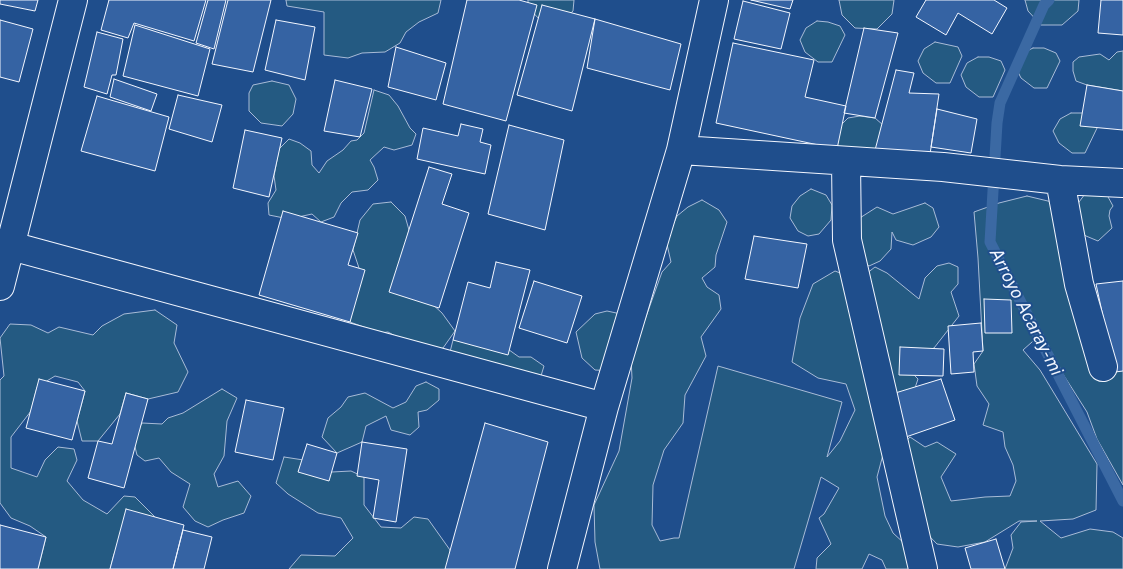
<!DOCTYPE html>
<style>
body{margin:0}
canvas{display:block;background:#1f4e8c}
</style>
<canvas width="1123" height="569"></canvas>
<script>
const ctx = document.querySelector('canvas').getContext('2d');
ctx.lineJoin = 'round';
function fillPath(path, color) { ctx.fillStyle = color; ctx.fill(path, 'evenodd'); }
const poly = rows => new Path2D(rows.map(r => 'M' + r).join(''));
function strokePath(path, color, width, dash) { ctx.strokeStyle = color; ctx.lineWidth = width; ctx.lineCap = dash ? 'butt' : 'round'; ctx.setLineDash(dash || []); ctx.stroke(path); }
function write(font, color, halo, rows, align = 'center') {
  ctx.font = font + ' "Public Sans",sans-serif'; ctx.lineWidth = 4; ctx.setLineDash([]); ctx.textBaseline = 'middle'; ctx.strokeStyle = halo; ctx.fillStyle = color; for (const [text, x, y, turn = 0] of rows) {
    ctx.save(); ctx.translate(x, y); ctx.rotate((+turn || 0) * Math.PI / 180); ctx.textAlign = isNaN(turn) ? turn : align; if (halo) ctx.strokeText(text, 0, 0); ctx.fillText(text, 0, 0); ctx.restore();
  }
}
const green = poly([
 [286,0,441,0,438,13,419,22,406,32,400,43,385,52,362,53,348,58,324,55,324,12,287,6,286,0],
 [528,0,574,0,573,11,561,22,540,20,528,7,528,0],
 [839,0,894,0,892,14,877,29,855,28,842,15,839,0],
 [1025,0,1079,0,1078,11,1062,25,1041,25,1028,11,1025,0],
 [817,21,828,22,840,26,845,35,832,62,818,62,805,52,800,40,806,28,817,21],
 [935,42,958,47,962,56,950,83,936,83,923,73,918,61,924,49,935,42],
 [1033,48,1044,48,1056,53,1060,61,1047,88,1034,88,1021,78,1015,66,1021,54,1033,48],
 [1123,51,1123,91,1087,85,1076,81,1073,71,1073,62,1079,57,1100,54,1109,60,1117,52,1123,51],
 [978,57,989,57,1001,61,1005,70,993,97,979,97,966,87,961,75,967,63,978,57],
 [272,81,289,85,296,99,293,114,282,126,261,123,249,111,249,93,253,85,272,81],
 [374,90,389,95,398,106,410,128,416,134,412,145,394,150,384,147,370,160,374,167,378,180,368,190,352,192,341,203,334,217,321,222,312,214,289,219,269,215,268,203,276,190,274,176,279,149,289,139,300,143,311,151,312,165,319,173,327,161,343,150,351,141,357,140,364,133,374,90],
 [1071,113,1082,113,1094,117,1098,126,1085,153,1072,153,1059,143,1053,131,1060,119,1071,113],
 [860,116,875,118,883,125,885,161,848,175,829,137,848,118,860,116],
 [811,189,826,195,832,205,831,220,819,234,808,236,798,231,790,218,792,206,800,196,811,189],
 [1085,194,1107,195,1113,206,1110,210,1109,216,1112,228,1098,241,1086,236,1074,225,1074,213,1079,202,1085,194],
 [1027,196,1052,202,1102,330,1123,338,1123,485,1097,439,1087,412,1061,371,1041,334,1023,350,1040,370,1097,464,1096,510,1073,519,1040,521,1061,538,1090,529,1113,532,1123,538,1123,569,1005,569,1013,548,1011,535,1021,522,1037,521,1019,521,985,542,958,547,937,544,901,507,896,452,910,437,925,447,937,442,956,454,941,477,951,501,985,497,1010,496,1016,481,1013,465,1005,447,1003,432,983,425,989,404,977,386,974,364,983,351,978,258,974,212,999,203,1027,196],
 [702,200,719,210,727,222,716,255,715,267,702,278,707,287,719,295,721,309,701,337,706,356,685,395,683,423,664,450,653,485,652,525,660,541,674,538,679,538,718,366,842,402,827,457,840,441,855,410,846,384,818,378,792,362,800,318,813,284,835,271,858,280,875,267,887,273,919,299,925,278,937,266,949,263,958,267,958,284,951,292,959,316,934,348,924,352,905,366,918,379,911,400,884,451,877,477,885,516,893,533,905,544,912,569,886,569,882,560,869,554,862,569,816,569,817,558,831,544,819,518,824,514,839,488,821,477,794,569,600,569,595,542,594,505,619,451,632,378,631,358,616,371,595,370,582,358,576,332,595,314,607,311,621,314,633,353,662,272,671,262,666,240,677,216,688,207,702,200],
 [391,202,405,216,409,230,407,238,408,282,442,313,455,331,443,348,428,354,388,332,380,333,350,322,359,268,353,250,360,220,373,204,391,202],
 [925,203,933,208,939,227,931,237,913,245,896,240,892,232,891,249,880,261,869,266,855,257,852,223,877,207,893,214,925,203],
 [155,310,177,325,174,343,188,372,178,392,148,399,126,393,120,414,98,441,82,441,77,421,85,391,78,382,55,376,37,387,31,411,11,437,11,468,37,477,45,460,58,447,74,449,77,460,67,481,83,500,107,514,124,496,135,497,155,517,127,535,114,554,110,569,38,569,46,537,30,526,11,518,0,503,0,380,4,376,0,338,10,324,31,325,48,333,59,327,93,335,102,326,124,314,155,310],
 [458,335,505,347,519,357,531,357,544,366,540,379,450,352,453,340,458,335],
 [426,382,439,389,439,400,427,410,418,412,419,427,410,435,391,430,386,416,366,426,362,442,337,453,322,437,328,418,341,407,348,397,365,393,393,408,406,402,416,386,426,382],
 [222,389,237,398,227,421,224,456,214,474,218,487,238,481,251,496,244,513,223,520,208,527,195,521,183,507,190,484,171,472,159,458,145,461,137,455,133,439,142,423,162,424,168,418,183,413,222,389],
 [284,457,310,461,332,472,351,471,364,477,364,505,381,527,401,528,414,517,428,519,450,550,450,569,289,569,301,555,335,556,353,538,341,518,318,513,288,494,276,483,284,457]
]);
fillPath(green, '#245a82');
strokePath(green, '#a8bbd7', 1);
strokePath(poly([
 [1049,0,1044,5,1000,103,997,123,990,242,1123,501]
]), '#3b69a3', 11);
const building = poly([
 [0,0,38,0,35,11,0,4,0,0],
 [109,0,206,0,194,41,134,23,128,38,101,30,109,0],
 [208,0,226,0,214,49,196,43,208,0],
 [228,0,271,0,253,72,212,64,228,0],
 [467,0,519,0,537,5,506,121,443,104,467,0],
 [751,0,793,0,790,9,751,0],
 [926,0,994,0,1007,8,992,34,958,13,946,35,916,17,926,0],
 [1101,0,1123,0,1123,35,1098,33,1101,0],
 [743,1,790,13,781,49,734,39,743,1],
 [542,5,595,19,572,111,517,95,542,5],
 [595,19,681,44,670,90,587,68,595,19],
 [0,20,33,29,19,82,0,77,0,20],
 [276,20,315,27,305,80,265,70,276,20],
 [135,25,210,49,198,96,123,76,135,25],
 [864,28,898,33,875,118,844,113,864,28],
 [97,32,123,39,116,75,112,75,107,94,84,87,97,32],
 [733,43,814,60,805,97,846,106,837,149,716,123,733,43],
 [396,47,446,63,436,100,388,87,396,47],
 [896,70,914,73,909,93,939,94,929,161,874,154,896,70],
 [114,79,157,94,151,111,110,97,114,79],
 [335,80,372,89,360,137,324,131,335,80],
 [1087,85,1123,91,1123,130,1080,126,1087,85],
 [178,95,222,105,212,142,169,129,178,95],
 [97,96,169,117,155,171,81,151,97,96],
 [937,109,977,119,971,153,931,147,937,109],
 [461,124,483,129,480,142,491,145,485,174,417,159,423,128,458,136,461,124],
 [509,125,564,140,545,230,488,214,509,125],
 [245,130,282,138,269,197,233,188,245,130],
 [429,167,452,174,442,204,469,213,439,308,389,292,429,167],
 [283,211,358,233,348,265,365,270,350,322,259,295,283,211],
 [754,236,807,244,798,288,745,279,754,236],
 [496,262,530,270,508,355,453,340,468,282,490,288,496,262],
 [534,281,582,296,567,343,519,328,534,281],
 [1123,281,1123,371,1115,372,1096,284,1123,281],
 [984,299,1011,300,1012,333,985,333,984,299],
 [981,323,983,351,973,352,974,372,951,374,948,326,981,323],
 [900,347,944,349,943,376,899,375,900,347],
 [39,379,85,391,72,440,26,428,39,379],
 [941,379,955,420,903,438,892,394,941,379],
 [126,393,148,399,124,488,88,478,98,441,112,444,126,393],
 [246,400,284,408,273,460,235,452,246,400],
 [485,423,548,442,515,569,445,569,485,423],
 [362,442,407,449,396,522,373,518,379,480,357,476,362,442],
 [307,444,337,453,329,481,298,472,307,444],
 [126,509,184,525,173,569,110,569,126,509],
 [0,525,46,537,38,569,0,569,0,525],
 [183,530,212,537,204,569,173,569,183,530],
 [996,539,1005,569,971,569,965,548,996,539]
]);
fillPath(building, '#3563a3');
strokePath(building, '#f2f6ff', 1);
const minor = poly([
 [681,150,943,167,1060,180,1123,183],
 [846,162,847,240,923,569],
 [1060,180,1079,284,1103,367],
 [0,243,604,407],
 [0,286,73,0],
 [562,569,604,407,681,150,714,0]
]);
strokePath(minor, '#f2f6ff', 30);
strokePath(minor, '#1f4e8c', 28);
write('italic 18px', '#f2f6ff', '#1f4e8c', [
 ["Arroyo Acaray-mi",1026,312,63]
]);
</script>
